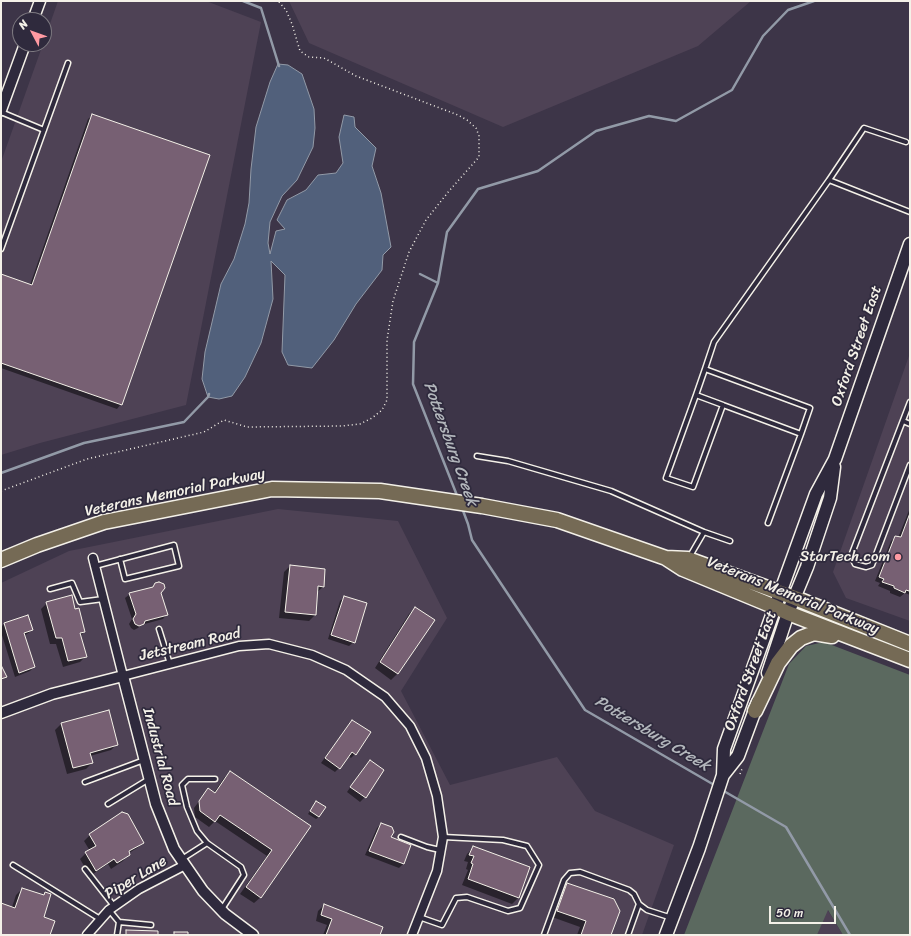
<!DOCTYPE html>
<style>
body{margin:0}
#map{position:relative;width:911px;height:936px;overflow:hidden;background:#3d3548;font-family:Sriracha,sans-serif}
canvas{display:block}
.frame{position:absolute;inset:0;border:2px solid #f4f1e8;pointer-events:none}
.north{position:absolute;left:12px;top:12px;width:40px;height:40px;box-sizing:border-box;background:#2f2a3d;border:1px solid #7e7a81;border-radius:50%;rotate:311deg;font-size:11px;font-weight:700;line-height:16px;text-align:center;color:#f4f1e8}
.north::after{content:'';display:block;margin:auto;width:14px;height:18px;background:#ff9aa2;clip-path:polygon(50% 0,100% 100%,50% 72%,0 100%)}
.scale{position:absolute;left:769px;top:906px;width:67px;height:18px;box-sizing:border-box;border:2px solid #f4f1e8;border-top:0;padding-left:5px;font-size:12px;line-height:14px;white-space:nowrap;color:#f4f1e8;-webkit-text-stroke:3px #2f2a3d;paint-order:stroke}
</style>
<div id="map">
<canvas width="911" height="936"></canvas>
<div class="frame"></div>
<div class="north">N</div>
<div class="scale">50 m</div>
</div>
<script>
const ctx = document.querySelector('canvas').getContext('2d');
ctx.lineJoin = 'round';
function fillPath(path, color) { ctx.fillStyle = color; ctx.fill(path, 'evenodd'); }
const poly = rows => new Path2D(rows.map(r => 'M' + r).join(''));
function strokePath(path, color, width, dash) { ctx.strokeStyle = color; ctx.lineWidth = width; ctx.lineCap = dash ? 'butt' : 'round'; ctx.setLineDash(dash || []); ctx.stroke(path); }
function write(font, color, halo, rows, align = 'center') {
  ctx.font = font + ' Sriracha,sans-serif'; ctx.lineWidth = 3.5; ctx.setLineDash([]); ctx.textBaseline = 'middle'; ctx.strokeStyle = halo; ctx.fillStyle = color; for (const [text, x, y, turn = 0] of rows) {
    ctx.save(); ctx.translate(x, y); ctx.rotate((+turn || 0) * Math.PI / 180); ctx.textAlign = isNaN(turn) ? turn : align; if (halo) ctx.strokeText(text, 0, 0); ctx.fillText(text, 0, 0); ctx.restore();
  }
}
fillPath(poly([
 [58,1,206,1,261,22,186,405,40,443,1,455,1,162,43,44,44,44,44,41],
 [289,1,751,1,698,46,503,127,309,43],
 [910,353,910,621,846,598,833,572],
 [278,509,398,521,447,618,401,691,450,785,557,757,595,811,674,845,642,935,1,935,1,583,69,551],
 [827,909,843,935,817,935]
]), '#4e4255');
fillPath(poly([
 [824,642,910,675,910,935,843,935,828,910,817,935,684,935,789,664,806,646]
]), '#5b695f');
const water = poly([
 [278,64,288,65,302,74,314,109,315,128,313,147,297,180,282,196,270,222,268,243,270,254,276,231,285,229,277,220,287,200,306,190,318,175,336,173,343,163,339,137,344,115,354,117,355,127,376,148,372,166,381,193,391,247,383,255,382,270,356,304,334,340,312,368,288,365,282,352,285,275,271,261,273,299,261,343,245,377,232,396,219,399,208,397,202,379,205,352,221,284,234,259,245,224,249,203,251,169,256,127,270,82,278,64]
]);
fillPath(water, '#51607b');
strokePath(water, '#929aa7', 1);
fillPath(poly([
 [93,115,121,404,117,409,1,368,1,275,30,285,88,119],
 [910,508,910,595,905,593,900,597,890,593,890,591,878,586,880,583,875,581,891,541,896,537,898,538],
 [290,566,323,587,316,593,315,615,309,621,279,618,284,572],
 [156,584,160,593,167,614,163,619,141,625,138,628,134,630,131,628,129,624,132,619,125,598,130,594,151,589],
 [345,597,354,642,349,646,328,639,340,601],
 [47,603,74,610,84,632,80,636,86,656,80,662,63,667,56,644,50,644,41,609],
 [415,608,433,620,397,674,391,680,375,668,409,614],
 [4,624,32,630,27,634,24,635,34,667,30,671,15,677,1,632,1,627],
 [61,724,117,744,111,750,90,756,92,763,86,769,67,774,55,730],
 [348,726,355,754,351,758,348,756,339,768,335,772,321,763],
 [370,761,383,770,365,797,360,802,347,792,365,766],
 [230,772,309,826,261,897,254,903,240,894,267,856,215,821,209,827,195,817,194,808,203,796,208,790,213,794,224,778],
 [314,805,319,817,316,819,308,814],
 [381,824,390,838,410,846,403,864,399,868,365,855,377,828],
 [90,835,143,842,137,848,129,853,129,854,123,861,111,869,108,864,90,876,80,859,86,853,90,851,84,841],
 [473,848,518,898,512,904,462,885,468,870,466,869,468,862,464,861,467,854],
 [567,884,610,935,577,935,580,927,552,917,561,890],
 [22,889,42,896,45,893,42,917,49,935,1,935,1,904,12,907,16,895],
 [324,905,379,935,323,935,327,925,316,921,318,911]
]), '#0007');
strokePath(poly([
 [243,1,261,8,279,66],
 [420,274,438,283],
 [1,473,84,443,184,422,208,397,209,394],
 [458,498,413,384,414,342,438,283,447,232,478,189,538,171,596,131,649,116,676,121,732,90,763,36,788,10,814,1],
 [462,508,468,524,472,540,585,710,716,786],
 [722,790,786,827,850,935]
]), '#929aa7', 2.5);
const building = poly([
 [92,114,210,155,122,405,1,363,1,274,32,285,92,114],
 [910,513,910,589,909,591,906,590,905,593,894,588,894,586,882,582,884,579,879,577,895,536,901,537,910,513],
 [290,565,325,569,324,587,318,586,316,615,285,612,290,565],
 [159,582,164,584,165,588,161,593,168,615,145,621,144,624,139,626,135,624,133,619,136,614,129,593,153,587,155,583,159,582],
 [72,595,75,609,79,608,85,632,80,633,87,657,68,661,62,638,56,638,46,602,72,595],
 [344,596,367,603,355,643,331,635,344,596],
 [415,607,435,620,398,674,380,662,415,607],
 [28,615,33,630,24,633,35,667,19,673,4,623,28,615],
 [1,665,7,677,1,679,1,665],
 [109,710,118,745,90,753,93,763,73,768,61,723,109,710],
 [352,720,371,732,356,755,352,752,340,769,325,758,352,720],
 [370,760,384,770,366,798,350,787,370,760],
 [230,771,311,826,261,898,246,887,272,850,220,815,215,822,200,811,199,801,208,788,215,793,230,771],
 [316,801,326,807,319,817,310,811,316,801],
 [122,812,128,814,144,843,129,851,130,855,117,863,114,859,96,871,85,852,96,846,89,834,122,812],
 [381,823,392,827,394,832,391,837,411,845,404,864,369,851,381,823],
 [473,846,530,867,519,898,468,879,473,864,471,863,474,856,469,855,473,846],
 [567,883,614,899,620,911,611,935,581,935,586,921,557,911,567,883],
 [22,888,44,895,45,892,51,894,44,917,55,921,50,935,1,935,1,903,15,908,22,888],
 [324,904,383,927,380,935,326,935,332,919,321,915,324,904],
 [126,930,158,931,158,935,126,935,126,930],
 [174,932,188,932,188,935,174,935,174,932]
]);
fillPath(building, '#776073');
strokePath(building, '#f4f1e8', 1);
const service = poly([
 [1,112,44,130],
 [829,180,864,128,906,142],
 [1,249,68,63],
 [705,369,810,408,801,434],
 [696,395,723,405,693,487,666,478,696,395,705,369,714,342,829,180,910,212],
 [910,402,851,556,855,564,866,567,872,565,910,465],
 [723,405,801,434,768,523],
 [903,421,910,424],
 [477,456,508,461,611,491,704,532,730,541],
 [690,556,704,532],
 [95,566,174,545,179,566,125,579,120,559],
 [50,589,72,583,80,602,103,599],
 [159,629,170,664],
 [215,779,188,779,182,785,187,807,197,831,207,843,241,867,244,875,222,909],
 [85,782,144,760],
 [108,804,149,779],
 [401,837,427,847,440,850],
 [182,859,207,843],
 [13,865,100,919],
 [85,869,114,906],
 [109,910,119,922],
 [419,917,442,925,456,898,467,897,508,911,520,908,539,865,527,846,503,840,443,837],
 [117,935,119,922,151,925],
 [544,935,564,880,570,873,580,872,629,890,634,894,639,904,647,910,672,918],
 [628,935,639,904]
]);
const minor = poly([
 [93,558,123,676,239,646,269,644,312,655,346,670,385,697,410,726,426,758,437,796,443,837,437,871,412,935],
 [87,935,109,910,139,889,185,865]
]);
const tertiary = poly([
 [33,20,40,1],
 [1,110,25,44],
 [1,713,52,694,123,676,156,804,174,849,203,891,225,914,253,935]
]);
const secondary = poly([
 [768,673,788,613,807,567,830,498,834,467],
 [723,775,738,756,758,702],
 [666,935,699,848,723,775,724,749,775,607,816,494,835,459,910,244]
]);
const trunk = poly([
 [666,558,688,559,795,598,910,644],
 [1,560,37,545,104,522,272,489,380,491,482,506,557,520,666,558,683,569,775,607,788,613,910,660],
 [755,711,778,663,791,646,801,638,814,633,832,636]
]);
strokePath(service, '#f4f1e8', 7);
strokePath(minor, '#f4f1e8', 11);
strokePath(tertiary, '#f4f1e8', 13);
strokePath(secondary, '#f4f1e8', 15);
strokePath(trunk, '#f4f1e8', 17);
strokePath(poly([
 [1,491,87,459,204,432,224,420,247,427,342,426,360,424,372,418,382,410,387,400,387,340,393,301,409,252,426,220,449,191,479,157,479,136,476,128,467,120,458,115,356,76,324,58,309,57,300,51,292,24,286,10,278,1],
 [740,774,742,769]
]), '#f4f1e8', 1.5, [1, 3]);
strokePath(service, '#2f2a3d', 4);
strokePath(minor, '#2f2a3d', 8);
strokePath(tertiary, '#2f2a3d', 10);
strokePath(secondary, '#2f2a3d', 12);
strokePath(trunk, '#756a55', 14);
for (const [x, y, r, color] of [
 [898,557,4,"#ff9aa2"]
]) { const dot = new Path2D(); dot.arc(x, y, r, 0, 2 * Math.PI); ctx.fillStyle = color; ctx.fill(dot); strokePath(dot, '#2f2a3d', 1.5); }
write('15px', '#f4f1e8', '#2f2a3d', [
 ["Oxford Street East",857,346,-71],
 ["Veterans Memorial Parkway",175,493,-12],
 ["Veterans Memorial Parkway",793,596,22],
 ["Jetstream Road",190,645,-13],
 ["Oxford Street East",751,671,-70],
 ["Industrial Road",160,757,75],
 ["Piper Lane",136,878,-31]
]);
write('15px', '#f4f1e8', '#2f2a3d', [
 ["StarTech.com",890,557]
], 'right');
write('italic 16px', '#b3b7bc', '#2f2a3d', [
 ["Pottersburg Creek",450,444,70],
 ["Pottersburg Creek",652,734,31]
]);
</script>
